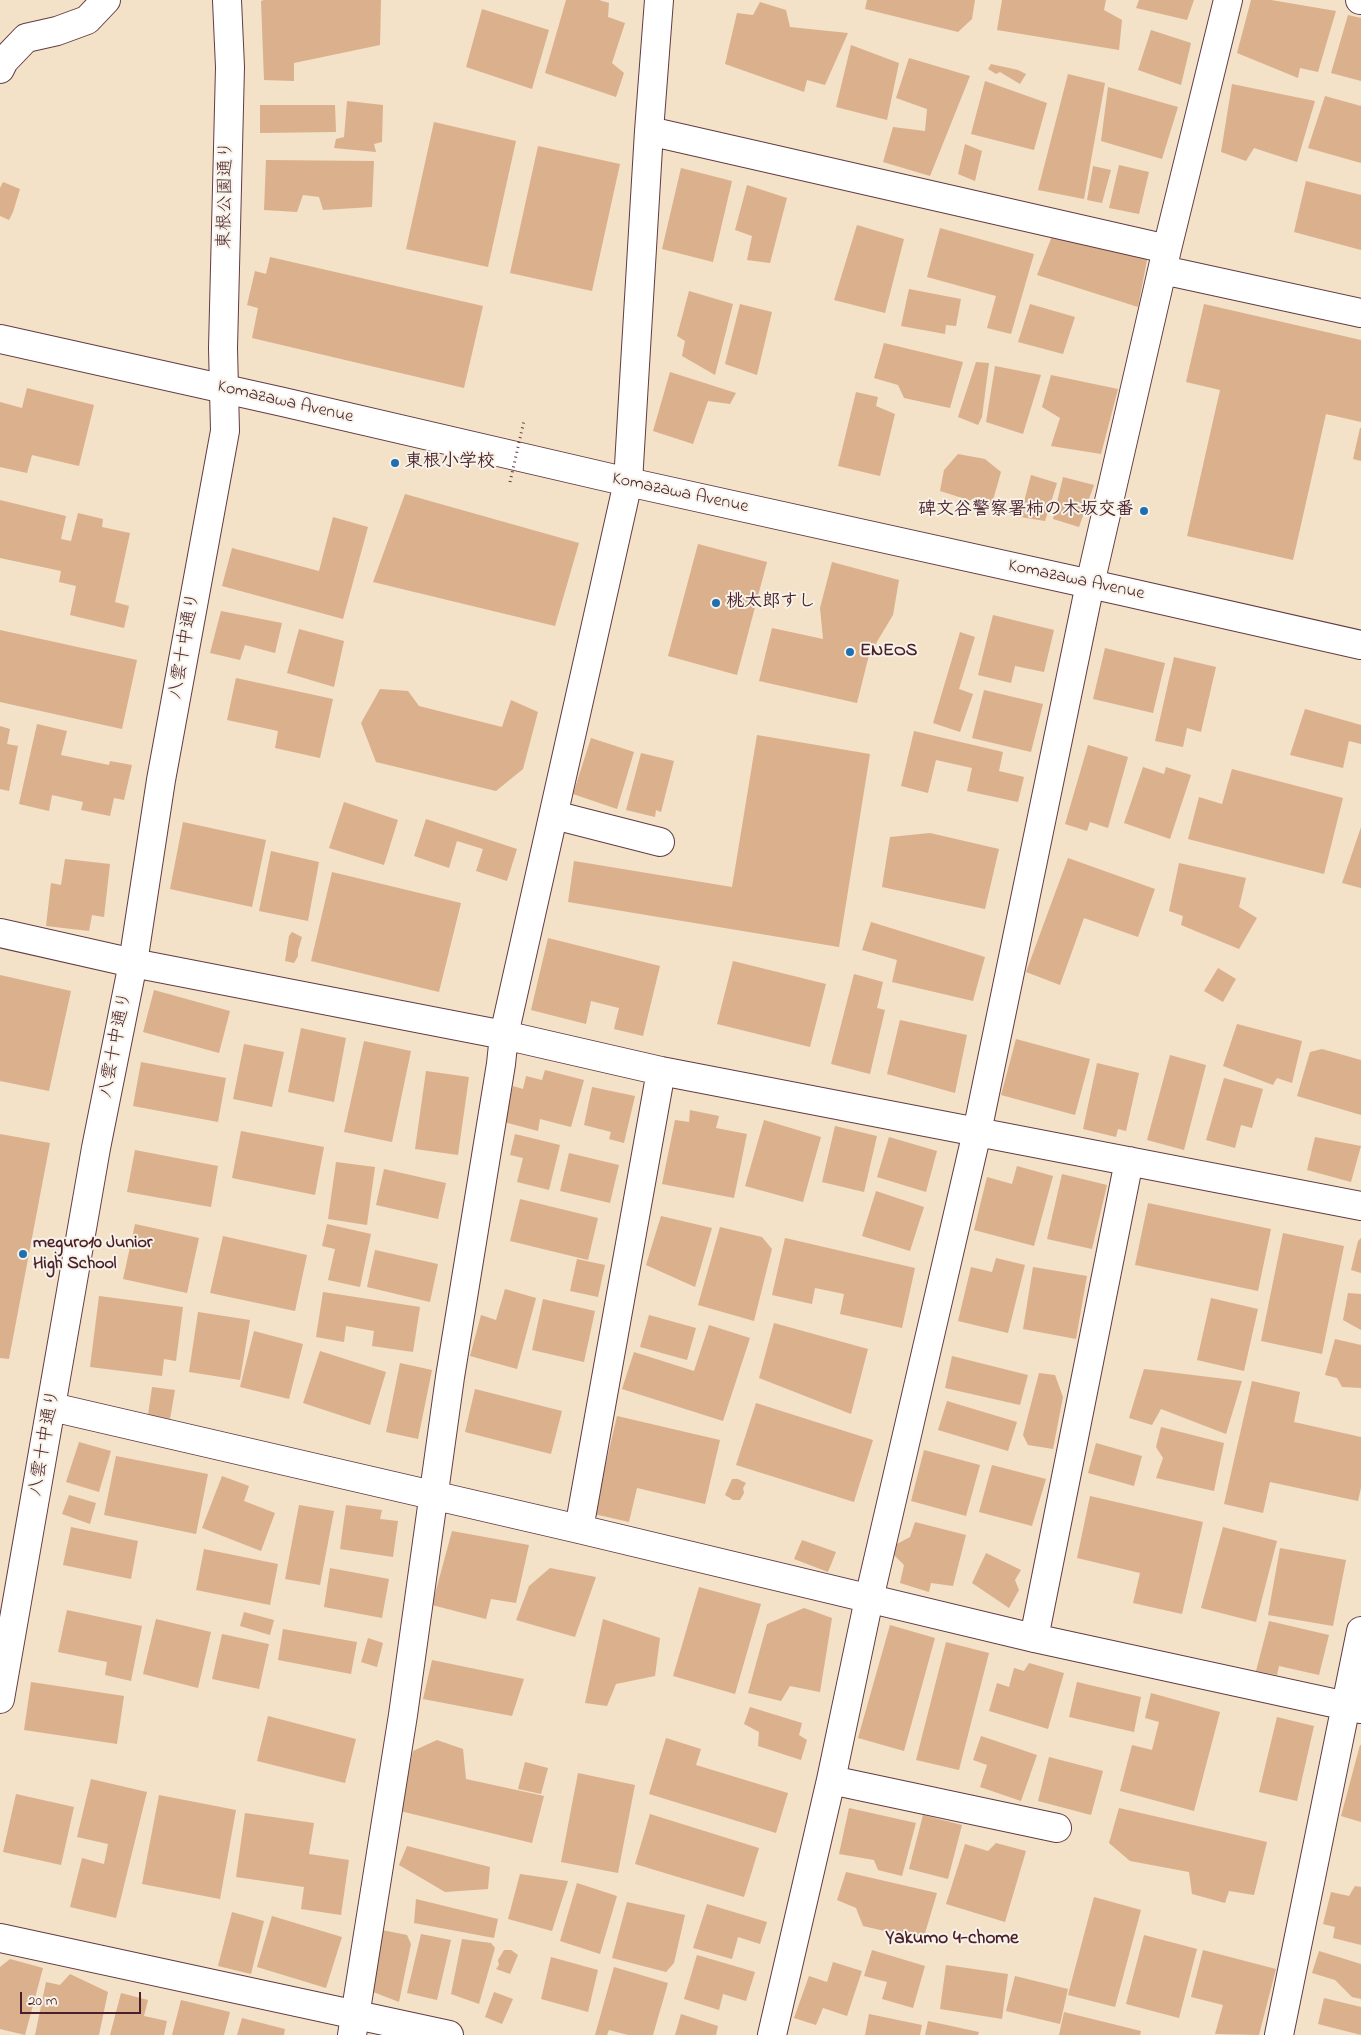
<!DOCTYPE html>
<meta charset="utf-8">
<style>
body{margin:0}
#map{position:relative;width:1361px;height:2035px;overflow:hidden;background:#f3e1c8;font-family:"Indie Flower",sans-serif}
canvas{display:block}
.scale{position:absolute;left:20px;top:1992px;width:121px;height:22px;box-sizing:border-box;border:2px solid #4a1f2b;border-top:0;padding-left:6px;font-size:15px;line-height:18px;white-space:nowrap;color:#4a1f2b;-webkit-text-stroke:4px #f7f3e8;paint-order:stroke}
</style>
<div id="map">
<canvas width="1361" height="2035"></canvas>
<div class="scale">20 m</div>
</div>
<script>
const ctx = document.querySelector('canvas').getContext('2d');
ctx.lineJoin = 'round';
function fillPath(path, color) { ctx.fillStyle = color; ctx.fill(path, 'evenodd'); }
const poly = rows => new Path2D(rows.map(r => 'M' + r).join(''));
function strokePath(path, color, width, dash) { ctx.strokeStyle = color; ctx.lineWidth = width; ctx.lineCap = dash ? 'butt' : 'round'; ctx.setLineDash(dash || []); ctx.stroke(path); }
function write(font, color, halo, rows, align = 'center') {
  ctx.font = font + ' "Indie Flower","Klee One",sans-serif'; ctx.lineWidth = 4; ctx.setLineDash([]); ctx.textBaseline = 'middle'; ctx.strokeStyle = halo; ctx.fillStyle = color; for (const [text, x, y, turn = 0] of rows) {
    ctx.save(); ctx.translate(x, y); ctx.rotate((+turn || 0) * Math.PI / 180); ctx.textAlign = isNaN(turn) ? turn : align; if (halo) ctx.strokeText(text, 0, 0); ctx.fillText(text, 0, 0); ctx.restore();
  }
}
fillPath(poly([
 [264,0,381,0,380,45,294,63,294,81,264,80,261,1],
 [566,0,599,0,609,3,608,17,625,23,612,63,624,73,616,97,545,73],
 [867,0,975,0,972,19,958,32,865,9],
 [1002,0,1106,0,1104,10,1122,20,1119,50,997,30],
 [1139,0,1194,0,1187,20,1136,8],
 [1251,0,1271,0,1336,11,1318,72,1300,68,1298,78,1237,53],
 [760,2,786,10,790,27,848,33,825,85,807,80,804,92,725,64,737,13,753,15],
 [482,9,549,30,532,89,466,67],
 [1348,15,1361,18,1361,81,1331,73],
 [1151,30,1191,43,1181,85,1138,70],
 [851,45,899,63,887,120,836,107],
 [909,58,970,76,930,176,883,162,893,127,925,131,927,109,896,98],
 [991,64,1018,70,1026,74,1020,84,1000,72,996,74,988,69],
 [1068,74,1105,83,1084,199,1038,190],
 [985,81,1047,103,1034,150,971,134],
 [1232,84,1315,101,1297,162,1254,148,1246,161,1221,152],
 [1108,87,1178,107,1162,159,1101,141],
 [1325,96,1361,106,1361,163,1308,148],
 [347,101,383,105,382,142,374,144,376,152,334,148,336,139,344,137],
 [260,105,335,105,336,132,260,133],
 [434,122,516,141,488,267,406,249],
 [965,144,982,151,975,181,958,174],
 [538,146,620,164,592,291,510,273],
 [266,160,374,161,372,207,323,210,319,197,303,195,297,212,264,210],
 [1119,165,1149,172,1139,214,1109,208],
 [1093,166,1111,170,1102,203,1087,200],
 [681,168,732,181,713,262,662,249],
 [1306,181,1361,195,1361,250,1294,232],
 [3,182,20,189,13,212,9,220,0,216,0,188],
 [747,185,787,198,770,263,747,260,752,236,735,230],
 [857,225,904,239,885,313,834,300],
 [940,228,1034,254,1011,334,987,328,996,296,927,277],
 [1052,236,1148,255,1138,307,1037,275],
 [270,257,483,306,464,388,252,338,258,308,247,305,255,271,266,274],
 [909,289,961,299,956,326,946,325,945,334,901,326],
 [689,291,733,304,715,375,682,356,685,341,677,336],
 [740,304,772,312,757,375,725,364],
 [1030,304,1075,317,1063,354,1018,342],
 [1204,304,1361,340,1361,422,1326,414,1293,560,1187,536,1220,390,1186,382],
 [884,343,963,362,950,408,904,398,898,385,874,378],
 [976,362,989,363,982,417,978,425,958,417],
 [995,366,1041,375,1023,434,986,422],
 [670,372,736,393,730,404,708,401,693,444,653,431],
 [1051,375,1118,389,1101,454,1051,446,1060,418,1042,407],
 [27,388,94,405,79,466,32,455,27,473,0,467,0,402,22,408],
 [856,392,878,397,876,406,895,414,880,476,838,466],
 [1360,428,1361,428,1361,461,1353,459],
 [958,454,985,459,1001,472,991,507,940,491,944,470],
 [1031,475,1057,483,1045,521,1020,517],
 [1063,477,1094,485,1079,527,1053,519],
 [405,494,579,543,555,626,373,582],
 [0,500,66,516,61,539,71,541,78,513,103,519,102,527,130,533,115,602,129,606,124,628,70,615,76,586,59,582,61,571,0,558],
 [333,517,368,527,343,619,222,586,232,548,319,571],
 [698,544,767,562,737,675,668,656],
 [832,562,899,580,893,615,869,655,857,703,759,681,772,628,823,639,820,608],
 [221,611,282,623,275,653,245,645,240,660,210,653],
 [993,615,1054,630,1044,672,1015,666,1011,683,978,675],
 [299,629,344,641,334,687,287,673],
 [0,630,137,660,122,729,0,702],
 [960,632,975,637,959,689,973,694,960,732,933,723],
 [1105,648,1165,663,1153,713,1093,699],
 [1174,657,1216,667,1201,732,1187,728,1183,747,1155,741],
 [236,678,333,699,320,758,275,748,278,731,227,720],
 [380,689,408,691,419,706,502,727,511,700,538,712,523,769,496,791,376,762,361,723],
 [984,690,1043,704,1031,752,972,738],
 [1305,709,1361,725,1361,744,1349,741,1343,768,1290,755],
 [37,724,67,731,61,755,109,765,110,761,132,765,124,800,114,798,110,816,81,810,83,802,52,795,49,811,19,804],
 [0,726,10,729,7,744,18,746,9,791,0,789],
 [914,731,1003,752,999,771,1024,777,1018,802,967,791,972,768,936,760,928,793,901,786],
 [757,735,870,754,839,947,568,902,574,861,732,887],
 [591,738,634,752,617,809,573,794],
 [1088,745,1128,757,1108,828,1090,822,1087,831,1065,824],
 [641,753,674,761,661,812,656,810,655,817,626,810],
 [1143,767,1164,774,1166,767,1191,775,1170,839,1124,823],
 [1232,769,1343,798,1324,874,1188,839,1199,797,1222,804],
 [344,802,398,820,384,865,329,848],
 [426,819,517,849,507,881,476,871,483,849,457,841,449,868,414,856],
 [183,822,266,840,252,907,170,889],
 [1361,827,1361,888,1342,883],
 [930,833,999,849,985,909,882,887,890,837],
 [271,851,319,862,308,921,259,911],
 [1068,858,1155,889,1138,937,1084,918,1060,985,1026,972],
 [65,859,110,864,104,917,92,915,89,931,46,926,51,883,61,885],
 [1179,863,1246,878,1239,907,1257,918,1239,949,1181,925,1183,916,1169,911],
 [332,872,461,903,439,992,311,961],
 [871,922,985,957,973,1001,892,982,897,960,862,950],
 [292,932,302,937,298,951,298,956,294,963,285,961,289,936],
 [548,938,660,966,643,1036,614,1029,619,1008,591,1001,586,1024,531,1010],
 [733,961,826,984,810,1047,717,1024],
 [1218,968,1236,979,1223,1002,1204,991],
 [854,974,883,982,877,1008,885,1010,870,1074,831,1064],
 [0,975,71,991,49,1091,0,1081],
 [154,990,230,1011,219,1053,143,1032],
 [900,1020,967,1035,955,1093,887,1074],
 [1237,1024,1302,1041,1292,1083,1277,1078,1273,1085,1223,1066],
 [301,1028,346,1038,334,1102,288,1092],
 [1016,1039,1090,1059,1075,1115,1001,1095],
 [364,1041,411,1051,392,1142,344,1132],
 [244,1044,284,1052,272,1107,233,1099],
 [1322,1049,1361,1060,1361,1115,1297,1096,1310,1052],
 [1170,1055,1206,1065,1184,1150,1147,1140],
 [141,1062,226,1078,218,1122,133,1106],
 [1097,1063,1139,1073,1126,1131,1118,1129,1116,1137,1083,1129],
 [545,1070,584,1080,571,1127,540,1119,538,1131,504,1122,513,1086,523,1089,526,1076,542,1080],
 [426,1071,469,1077,458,1155,415,1149],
 [1224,1078,1263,1089,1252,1128,1241,1125,1235,1148,1206,1140],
 [592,1087,635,1096,624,1143,609,1139,611,1132,584,1125],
 [690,1110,719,1116,716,1128,747,1134,734,1198,662,1184,675,1120,689,1122],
 [764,1120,821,1137,803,1202,745,1186],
 [835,1126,877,1136,864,1192,822,1182],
 [241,1131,324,1147,315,1195,232,1178],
 [0,1134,50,1143,9,1359,0,1358],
 [515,1134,560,1145,549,1190,517,1182,523,1158,510,1155],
 [889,1137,937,1151,926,1192,877,1177],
 [1315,1137,1361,1146,1351,1182,1307,1170],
 [135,1150,218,1166,211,1207,127,1192],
 [569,1153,619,1165,610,1203,560,1191],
 [336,1162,375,1167,367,1225,328,1219],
 [1017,1166,1053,1176,1034,1246,974,1230,987,1177,1012,1184],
 [384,1169,446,1183,438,1219,376,1205],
 [1062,1174,1107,1185,1092,1249,1047,1239],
 [876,1191,924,1207,910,1251,862,1236],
 [520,1199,598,1218,588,1260,510,1241],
 [1148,1203,1271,1229,1258,1291,1135,1265],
 [661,1216,712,1228,695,1287,646,1265],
 [135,1224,199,1238,187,1293,123,1279],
 [327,1224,371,1234,360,1287,328,1280,335,1249,322,1246],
 [720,1227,762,1237,772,1249,754,1321,698,1305],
 [1283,1233,1344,1246,1322,1354,1261,1341],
 [223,1236,307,1255,295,1311,210,1293],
 [785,1238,915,1268,902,1328,840,1314,844,1294,815,1288,812,1304,772,1295],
 [1361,1238,1361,1273,1351,1270,1358,1241],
 [375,1250,438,1264,430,1302,367,1287],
 [996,1258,1025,1265,1008,1333,958,1321,971,1267,992,1272],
 [577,1259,605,1265,598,1297,570,1291],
 [1033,1267,1087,1276,1076,1339,1023,1329],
 [505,1289,536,1298,517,1369,470,1356,481,1315,496,1320],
 [323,1292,420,1307,413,1352,372,1346,374,1331,346,1326,344,1342,316,1337],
 [1348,1293,1361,1294,1361,1330,1343,1320],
 [99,1296,183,1307,176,1361,164,1359,162,1376,90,1367],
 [1211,1298,1258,1309,1244,1371,1197,1360],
 [543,1299,595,1311,584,1362,532,1350],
 [198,1312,250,1320,240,1380,189,1372],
 [649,1315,696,1328,687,1360,640,1347],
 [774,1323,868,1349,851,1414,759,1378],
 [709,1325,750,1338,723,1421,622,1389,634,1352,694,1371],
 [254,1331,303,1344,289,1399,240,1387],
 [1335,1339,1361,1345,1361,1388,1342,1387,1337,1378,1325,1375],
 [320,1351,386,1372,370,1425,303,1403],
 [952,1356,1028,1375,1020,1405,945,1388],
 [400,1363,432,1370,418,1439,386,1432],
 [1144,1369,1242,1381,1226,1434,1161,1409,1152,1425,1129,1418],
 [1039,1373,1055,1375,1063,1397,1053,1449,1028,1445,1023,1435],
 [1252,1381,1300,1392,1294,1422,1361,1437,1361,1488,1358,1501,1270,1482,1263,1513,1224,1504],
 [152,1387,175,1390,170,1419,148,1415],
 [475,1389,562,1411,551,1454,465,1432],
 [947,1401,1017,1422,1008,1451,938,1430],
 [756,1403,873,1440,854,1502,736,1465],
 [617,1416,720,1440,705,1504,637,1488,629,1522,594,1514],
 [1161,1427,1224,1443,1214,1491,1156,1478,1163,1458,1156,1447],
 [79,1442,111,1451,99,1492,66,1482],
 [1096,1443,1142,1456,1134,1486,1088,1473],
 [924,1450,980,1465,966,1516,911,1501],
 [116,1456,208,1474,196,1534,104,1515],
 [992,1465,1046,1479,1032,1526,979,1512],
 [222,1476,249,1486,244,1501,275,1513,261,1551,202,1528],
 [732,1479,738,1479,746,1483,743,1488,744,1493,740,1500,733,1500,725,1495],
 [69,1495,96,1503,90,1524,62,1514],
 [1090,1496,1203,1522,1182,1614,1133,1603,1140,1573,1077,1558],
 [299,1505,334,1511,320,1585,285,1579],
 [346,1505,382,1510,380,1519,398,1521,393,1557,340,1549],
 [915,1522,966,1535,953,1586,931,1583,929,1592,900,1583,904,1565,893,1554,895,1545,910,1537],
 [71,1527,138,1541,131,1579,63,1565],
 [1223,1527,1277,1541,1256,1622,1201,1608],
 [452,1531,529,1545,516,1603,491,1599,486,1619,432,1605],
 [802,1540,836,1552,828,1572,794,1559],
 [1280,1548,1346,1560,1333,1626,1268,1615],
 [204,1549,278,1564,270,1605,196,1590],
 [986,1553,1021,1570,1015,1580,1019,1590,1009,1608,972,1583],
 [330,1568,389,1579,382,1618,324,1607],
 [550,1568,596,1577,575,1637,516,1620,529,1586],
 [699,1587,761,1604,735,1694,673,1676],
 [804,1608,832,1618,820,1692,790,1686,781,1701,748,1693,767,1624],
 [67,1610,142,1626,131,1681,105,1675,107,1662,58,1652],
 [244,1612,274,1620,270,1635,240,1626],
 [156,1619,211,1632,198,1688,143,1674],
 [603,1619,660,1638,655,1676,616,1684,607,1706,585,1703],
 [1269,1621,1329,1635,1319,1675,1279,1666,1277,1675,1256,1671],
 [890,1625,935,1638,904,1751,858,1738],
 [283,1629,357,1642,351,1674,278,1660],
 [222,1634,269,1644,259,1689,212,1679],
 [368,1638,383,1643,377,1667,361,1662],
 [946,1642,989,1653,959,1770,916,1760],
 [432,1660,524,1679,512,1716,423,1699],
 [1029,1663,1064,1673,1048,1729,989,1711,997,1683,1009,1687,1014,1668,1024,1671],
 [31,1682,124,1696,117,1744,24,1730],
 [1077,1682,1141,1697,1134,1732,1069,1717],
 [1151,1693,1220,1712,1194,1811,1120,1791,1132,1745,1152,1750,1159,1722,1145,1718],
 [750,1707,802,1723,799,1735,807,1740,801,1760,758,1746,759,1732,744,1724],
 [268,1716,356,1739,345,1783,257,1761],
 [1277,1717,1314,1726,1297,1801,1259,1792],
 [981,1736,1037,1755,1021,1801,980,1787,987,1765,973,1760],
 [666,1738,701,1749,696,1765,788,1793,776,1833,649,1794],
 [437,1740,463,1749,466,1779,544,1796,532,1843,400,1811,413,1751],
 [1360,1745,1361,1745,1361,1822,1341,1816],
 [1049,1757,1103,1771,1091,1815,1038,1801],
 [525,1762,548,1768,541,1794,518,1789],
 [578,1773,635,1785,618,1873,561,1862],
 [91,1779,147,1792,116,1918,70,1907,82,1858,104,1864,108,1844,77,1837],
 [16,1794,74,1807,61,1865,3,1852],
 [159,1795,236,1810,220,1899,142,1884],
 [849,1808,916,1823,902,1876,878,1870,874,1860,839,1854],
 [1119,1808,1267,1842,1254,1895,1229,1891,1225,1903,1192,1894,1189,1872,1130,1861,1109,1843],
 [245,1813,314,1823,309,1854,349,1860,341,1915,301,1909,304,1887,236,1877],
 [650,1814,759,1848,744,1897,635,1864],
 [923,1815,962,1825,948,1879,909,1869],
 [996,1843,1026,1851,1005,1922,946,1904,965,1844,988,1851],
 [407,1846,490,1867,488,1889,445,1892,399,1865],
 [846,1872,937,1893,923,1940,863,1926,856,1908,837,1900],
 [520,1874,568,1881,552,1931,508,1919],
 [577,1883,617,1896,600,1954,560,1941],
 [1355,1886,1361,1887,1361,1945,1333,1938,1335,1927,1323,1924,1331,1892,1349,1896],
 [1094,1897,1141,1910,1115,2007,1068,1995],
 [416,1899,498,1919,494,1938,414,1923],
 [627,1902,685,1915,674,1963,666,1972,612,1958],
 [707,1904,767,1922,760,1944,738,1937,732,1959,693,1948],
 [232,1912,264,1921,251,1974,218,1966],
 [272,1916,342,1937,326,1988,257,1967],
 [382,1930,407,1935,411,1944,399,2002,368,1990],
 [421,1934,451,1940,437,2000,407,1993],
 [1144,1935,1197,1949,1179,2018,1126,2004],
 [462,1939,491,1943,495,1948,479,2004,451,1994],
 [504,1950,511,1950,518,1955,510,1974,496,1969,499,1965,498,1960],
 [872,1950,925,1966,913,2008,882,1999,887,1982,864,1976],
 [1203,1950,1276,1969,1259,2035,1215,2034,1223,2005,1191,1997],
 [1319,1951,1361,1964,1361,1999,1352,1997,1335,1980,1312,1973],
 [697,1955,755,1972,746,2001,723,1994,719,2010,684,1999],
 [551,1957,598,1970,588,2012,541,1999],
 [10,1959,43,1968,25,2035,0,2029,0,1967],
 [833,1962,862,1971,847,2016,823,2008,816,2025,794,2018,809,1976,827,1982],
 [946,1965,1008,1974,1002,2019,940,2009],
 [614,1967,668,1983,653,2035,628,2035,609,2030,607,2035,595,2035],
 [70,1974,108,1992,99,2035,35,2035,46,1982,60,1985],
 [1015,1976,1068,1989,1060,2024,1006,2011],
 [494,1992,513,1999,502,2024,485,2017],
 [121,1993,148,2000,144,2016,167,2021,164,2035,110,2035],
 [1324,1998,1361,2007,1361,2035,1318,2024],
 [181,2000,230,2012,224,2035,172,2035],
 [1064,2012,1141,2031,1140,2035,1059,2035],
 [681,2014,718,2026,716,2035,675,2035],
 [869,2014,922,2025,920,2035,865,2035],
 [242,2018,285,2029,284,2035,237,2035],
 [928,2021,979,2032,978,2035,925,2035]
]), '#dbb08d');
const minor = poly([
 [1360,0,1361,0],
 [0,69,4,61,26,38,57,31,87,20,106,0],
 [649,131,1167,249],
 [1163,270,1361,313],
 [554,815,660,842],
 [0,933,133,963,504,1035,661,1071,1361,1206],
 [52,1407,579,1529,1034,1638,1361,1709],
 [579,1529,661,1071],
 [1034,1638,1129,1161],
 [0,1699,96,1148,133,963,161,780,225,431,223,348,230,67,227,0],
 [831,1780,1057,1828],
 [0,1938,449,2035],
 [352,2035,403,1715,450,1377,501,1064,504,1035,628,482,649,131,659,0],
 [772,2035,831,1780,869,1599,977,1132,1090,584,1167,249,1228,0],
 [1279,2035,1361,1631]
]);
const major = poly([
 [0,339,283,402,628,482,1122,591,1361,645]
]);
strokePath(minor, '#633c43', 30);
strokePath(major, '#633c43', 30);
strokePath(minor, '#fff', 28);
strokePath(major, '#fff', 28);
strokePath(poly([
 [510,482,524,421]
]), '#633c43', 3, [1, 4]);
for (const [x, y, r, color] of [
 [395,463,5,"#1f6fb2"],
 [1144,511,5,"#1f6fb2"],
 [716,603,5,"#1f6fb2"],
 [850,652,5,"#1f6fb2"],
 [23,1254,5,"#1f6fb2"]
]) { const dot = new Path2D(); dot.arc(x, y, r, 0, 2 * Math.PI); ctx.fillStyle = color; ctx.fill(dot); strokePath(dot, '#f7f3e8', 2); }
write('18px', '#4a1f2b', '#f7f3e8', [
 ["東根公園通り",227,195,-89],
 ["Komazawa Avenue",285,403,13],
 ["Komazawa Avenue",680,494,12],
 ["Komazawa Avenue",1076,581,12],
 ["八雲十中通り",186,646,-80],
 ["八雲十中通り",117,1045,-79],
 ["八雲十中通り",46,1443,-80]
]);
write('bold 18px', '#4a1f2b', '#f7f3e8', [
 ["東根小学校",405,463],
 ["碑文谷警察署柿の木坂交番",1134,511,"right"],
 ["桃太郎すし",726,603],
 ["ENEOS",860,652],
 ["meguro10 Junior",33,1244],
 ["High School",33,1265]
], 'left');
write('bold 19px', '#4a1f2b', '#f7f3e8', [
 ["Yakumo 4-chome",952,1940]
]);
</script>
